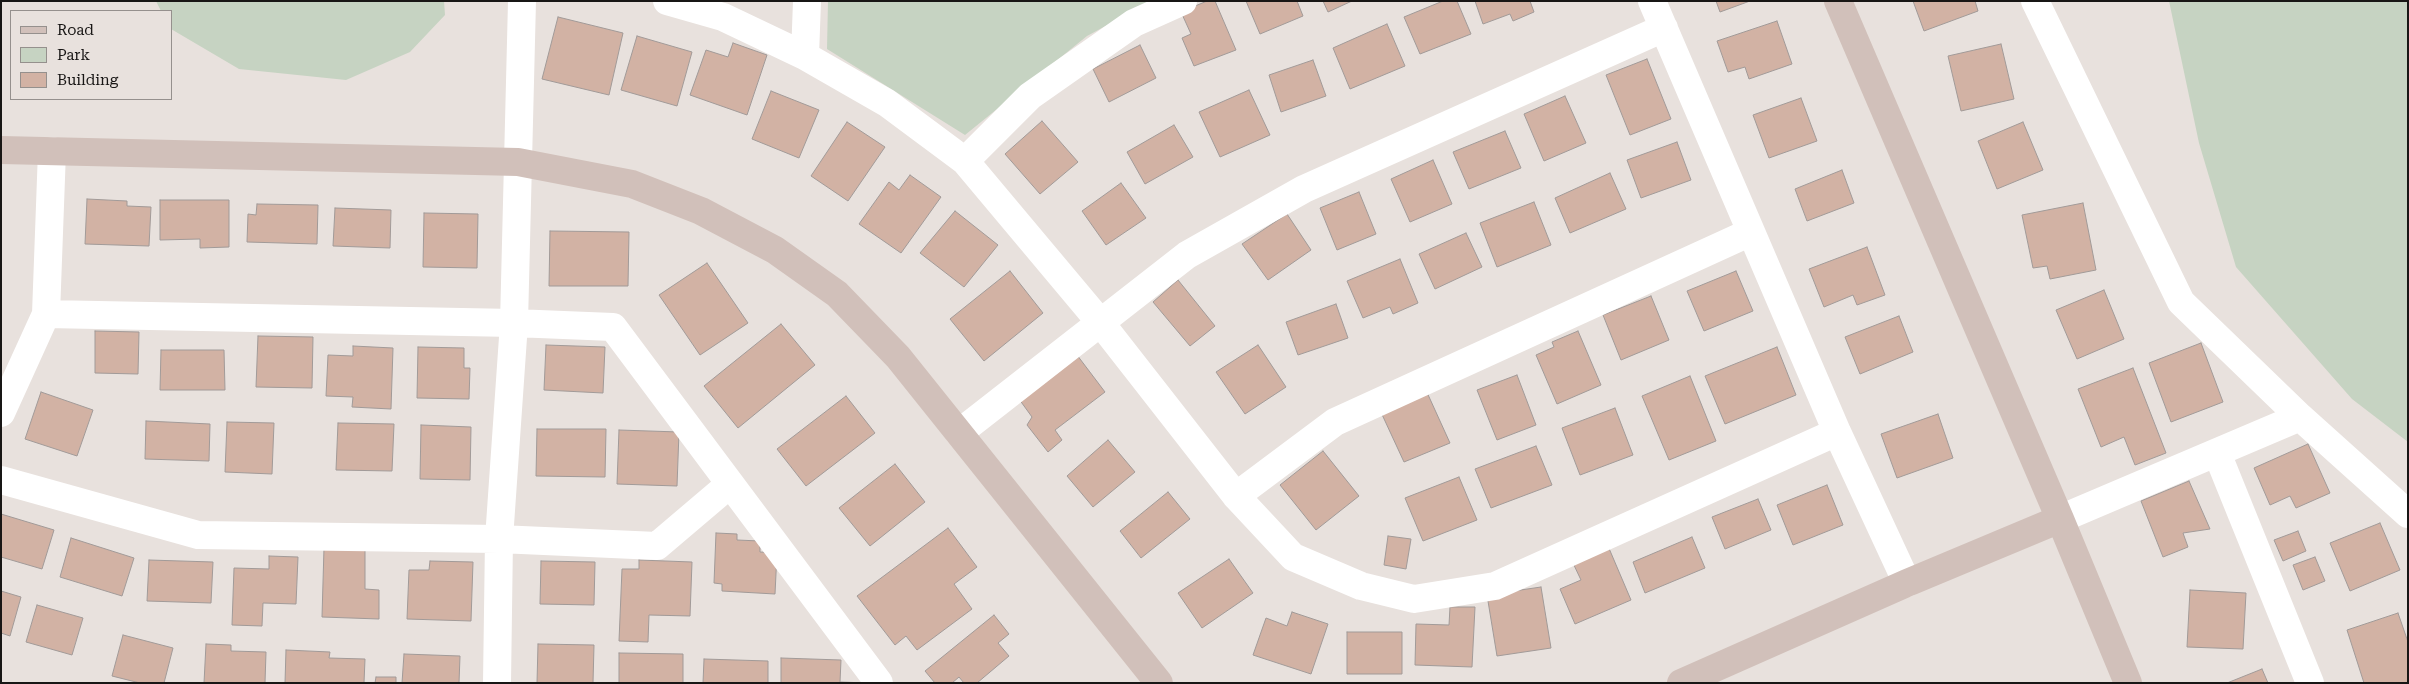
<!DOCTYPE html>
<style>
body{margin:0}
#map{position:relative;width:2409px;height:684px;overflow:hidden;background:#e8e1dd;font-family:"Roboto Serif",serif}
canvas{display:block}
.frame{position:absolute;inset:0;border:2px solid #181615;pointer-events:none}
.legend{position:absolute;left:10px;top:10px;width:162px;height:90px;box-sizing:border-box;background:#e8e1dd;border:1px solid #95908d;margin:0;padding:6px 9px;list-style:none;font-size:15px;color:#181615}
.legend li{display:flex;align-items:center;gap:10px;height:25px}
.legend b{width:25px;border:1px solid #95908d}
</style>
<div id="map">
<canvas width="2409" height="684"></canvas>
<div class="frame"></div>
<ul class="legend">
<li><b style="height:6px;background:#d1c0ba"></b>Road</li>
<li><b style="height:14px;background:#c6d3c2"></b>Park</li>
<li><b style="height:14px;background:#d2b2a4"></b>Building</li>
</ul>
</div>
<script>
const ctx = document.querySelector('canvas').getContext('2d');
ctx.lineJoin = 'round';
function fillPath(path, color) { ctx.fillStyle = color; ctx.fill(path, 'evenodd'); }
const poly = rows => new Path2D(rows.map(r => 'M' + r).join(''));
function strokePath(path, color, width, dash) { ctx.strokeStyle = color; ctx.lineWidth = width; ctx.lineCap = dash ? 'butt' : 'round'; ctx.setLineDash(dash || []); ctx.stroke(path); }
fillPath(poly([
 [156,1,444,1,445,15,410,52,346,80,239,69,171,29,171,11,161,11],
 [828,1,1152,1,1087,36,965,135,827,49],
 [2169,1,2408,1,2408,442,2352,399,2236,267,2199,143]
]), '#c6d3c2');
const building = poly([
 [1207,1,1215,1,1236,50,1194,66,1182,38,1191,34,1181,12,1207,1],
 [1246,1,1297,1,1303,16,1260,34,1246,1],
 [1323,1,1352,1,1328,12,1323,1],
 [1443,1,1457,1,1471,34,1420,54,1404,17,1443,1],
 [1475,1,1530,1,1534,12,1513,21,1510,14,1483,24,1475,1],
 [1716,1,1750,1,1720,12,1716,1],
 [1913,1,1975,1,1978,11,1924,31,1913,1],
 [558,17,623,33,609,95,542,79,558,17],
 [1777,21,1792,64,1749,79,1745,67,1728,72,1717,41,1777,21],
 [1387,24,1405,66,1350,89,1333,48,1387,24],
 [637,36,692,52,677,106,621,90,637,36],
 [733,43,767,55,747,115,690,95,706,50,728,57,733,43],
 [2001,44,2014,99,1961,111,1948,56,2001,44],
 [1140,45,1156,78,1109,102,1093,69,1140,45],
 [1647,59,1671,119,1630,135,1606,75,1647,59],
 [1313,60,1326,96,1281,112,1269,75,1313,60],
 [1249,90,1270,135,1220,157,1199,112,1249,90],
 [771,91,819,110,799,158,752,139,771,91],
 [1565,96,1586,143,1544,161,1524,114,1565,96],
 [1801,98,1817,141,1769,158,1753,115,1801,98],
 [1042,121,1078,162,1040,194,1005,154,1042,121],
 [847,122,885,147,848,201,811,176,847,122],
 [2023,122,2043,170,1997,189,1978,141,2023,122],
 [1174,125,1193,157,1145,184,1127,152,1174,125],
 [1505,131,1521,168,1469,189,1453,152,1505,131],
 [1677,142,1691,180,1641,198,1627,160,1677,142],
 [1433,160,1452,204,1410,222,1391,179,1433,160],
 [1842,170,1854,203,1807,221,1795,189,1842,170],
 [1610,173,1626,209,1570,233,1555,198,1610,173],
 [910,175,941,197,901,253,859,224,889,182,899,190,910,175],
 [1121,183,1146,218,1106,245,1082,211,1121,183],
 [1359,192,1376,234,1337,250,1320,208,1359,192],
 [87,199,127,201,127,206,151,207,149,246,85,244,87,199],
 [160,200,229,200,229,247,200,248,200,239,160,240,160,200],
 [1534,202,1551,245,1497,267,1480,223,1534,202],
 [2083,203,2096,270,2050,279,2047,266,2033,268,2022,215,2083,203],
 [257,204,318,205,317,244,247,242,248,214,256,215,257,204],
 [335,208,391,210,390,248,333,246,335,208],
 [955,211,998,245,964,287,920,253,955,211],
 [424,213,478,214,477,268,423,267,424,213],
 [1287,214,1311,250,1268,280,1242,244,1287,214],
 [550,231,629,232,628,286,549,286,550,231],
 [1466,233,1482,267,1435,289,1419,254,1466,233],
 [1867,247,1885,295,1857,305,1853,295,1824,307,1809,269,1867,247],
 [1400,259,1418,303,1393,314,1390,307,1363,318,1347,281,1400,259],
 [707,263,748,323,700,355,659,295,707,263],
 [1010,271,1043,313,984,361,950,319,1010,271],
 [1736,271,1753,311,1704,331,1687,291,1736,271],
 [1178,280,1215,326,1190,346,1153,302,1178,280],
 [2104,290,2124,339,2077,359,2056,310,2104,290],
 [1651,296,1669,340,1621,360,1603,315,1651,296],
 [1336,304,1348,338,1298,355,1286,322,1336,304],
 [1899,316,1913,352,1860,374,1845,337,1899,316],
 [781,324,815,365,738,428,704,386,781,324],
 [95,331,139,332,138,374,95,373,95,331],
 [1578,331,1601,385,1557,404,1536,355,1554,347,1552,342,1578,331],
 [258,336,313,337,312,388,256,387,258,336],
 [2201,343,2223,402,2171,422,2149,363,2201,343],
 [546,345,605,347,603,393,544,390,546,345],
 [1258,345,1286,387,1245,414,1216,372,1258,345],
 [353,346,393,348,391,409,352,407,353,397,326,396,328,355,353,356,353,346],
 [418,347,464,348,464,368,470,368,469,399,417,398,418,347],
 [1777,347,1796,395,1725,424,1705,376,1777,347],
 [161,350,224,350,225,390,160,390,161,350],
 [1077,355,1105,392,1055,430,1062,440,1048,452,1027,425,1032,417,1019,399,1077,355],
 [2133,368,2166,453,2135,465,2124,437,2101,447,2078,389,2133,368],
 [1517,375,1536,425,1497,440,1477,390,1517,375],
 [1690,376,1716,441,1669,460,1642,396,1690,376],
 [1425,388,1450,443,1404,462,1379,408,1425,388],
 [41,392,93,410,77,456,25,439,41,392],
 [846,396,875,433,806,486,777,449,846,396],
 [1615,408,1633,455,1580,475,1562,428,1615,408],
 [1938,414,1953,458,1897,478,1881,434,1938,414],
 [146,421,210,424,209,461,145,459,146,421],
 [227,422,274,423,272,474,225,472,227,422],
 [338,423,394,424,392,471,336,470,338,423],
 [421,425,471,427,470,480,420,479,421,425],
 [537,429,606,429,605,477,536,476,537,429],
 [619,430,679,432,677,486,617,484,619,430],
 [1108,440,1135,472,1093,507,1067,476,1108,440],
 [2308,444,2330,493,2296,508,2290,496,2270,505,2254,468,2308,444],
 [1536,446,1552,485,1491,508,1475,469,1536,446],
 [1323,451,1359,496,1316,530,1280,485,1323,451],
 [895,464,925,502,870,546,839,508,895,464],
 [1459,477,1477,520,1423,541,1405,498,1459,477],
 [2189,481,2210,529,2183,533,2188,547,2163,557,2141,501,2189,481],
 [1827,485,1843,525,1793,545,1777,505,1827,485],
 [1168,492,1190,519,1141,558,1120,531,1168,492],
 [1758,499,1771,530,1725,549,1712,517,1758,499],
 [1,514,54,530,42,569,1,557,1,514],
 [2380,523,2400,570,2350,591,2330,543,2380,523],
 [948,528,977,567,954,584,972,609,917,650,906,636,895,645,857,596,948,528],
 [2298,531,2306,551,2283,561,2274,540,2298,531],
 [716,533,737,534,737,540,760,541,760,552,777,553,775,594,722,591,722,584,714,583,716,533],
 [1388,536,1411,539,1406,569,1384,565,1388,536],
 [1692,537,1705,568,1645,593,1633,562,1692,537],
 [71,538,134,558,122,596,60,577,71,538],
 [1608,546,1631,600,1575,624,1560,589,1581,580,1572,561,1608,546],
 [324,548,365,549,365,589,379,590,379,619,322,617,324,548],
 [269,556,298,557,296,604,263,603,262,626,232,625,234,568,269,569,269,556],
 [2315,557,2325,581,2303,590,2293,565,2315,557],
 [1229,559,1253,593,1202,628,1178,593,1229,559],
 [149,560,213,562,211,603,147,601,149,560],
 [639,560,692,562,690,616,649,615,648,642,619,641,622,569,639,569,639,560],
 [430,561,473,562,471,621,407,619,409,570,429,570,430,561],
 [541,561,595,562,594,605,540,604,541,561],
 [1541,587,1551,648,1497,656,1487,595,1541,587],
 [2190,590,2246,593,2243,649,2187,647,2190,590],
 [1,591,21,597,10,636,1,633,1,591],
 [37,605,83,618,72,655,26,642,37,605],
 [1450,607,1475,607,1472,667,1415,665,1416,624,1449,625,1450,607],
 [1292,612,1328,624,1311,674,1253,655,1266,618,1287,626,1292,612],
 [2398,613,2408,642,2408,683,2364,683,2347,630,2398,613],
 [994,615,1009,634,998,643,1009,656,977,683,964,683,959,677,952,683,935,683,925,671,994,615],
 [1347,632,1402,632,1402,674,1347,674,1347,632],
 [123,635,173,648,164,683,140,683,112,676,123,635],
 [206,644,231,645,231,651,266,652,265,683,204,683,206,644],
 [538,644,594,645,593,683,537,683,538,644],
 [286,650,330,652,329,658,365,659,364,683,285,683,286,650],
 [619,653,683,654,683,683,619,683,619,653],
 [404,654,460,656,459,683,402,683,404,654],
 [781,658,841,660,840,682,867,683,781,683,781,658],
 [704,659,768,661,768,683,703,683,704,659],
 [2262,669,2268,683,2227,683,2262,669],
 [376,677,396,677,396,683,375,683,376,677]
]);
fillPath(building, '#d2b2a4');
strokePath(building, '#a19a98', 1);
strokePath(poly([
 [667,1,723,17,805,56,887,103,965,161,1100,322,1236,496,1293,557,1361,586,1414,599,1495,586,1837,432],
 [1652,1,1837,432,1907,583],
 [2035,1,2181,302,2300,417,2408,514],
 [805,56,807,1],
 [965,161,1030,96,1134,23,1183,1],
 [46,314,514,323,613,327,879,683],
 [1,413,46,314,52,151],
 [959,433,1187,255,1304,189,1664,28],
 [2217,453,2310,683],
 [1,480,198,535,499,539,657,546,730,484],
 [1236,496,1335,422,1751,232],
 [2060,519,2300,417],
 [497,683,499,539,514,323,522,1]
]), '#fff', 28);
strokePath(poly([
 [1838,1,2060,519,2128,683],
 [1,150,518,162,632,184,701,211,775,250,837,294,898,357,1159,683],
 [1681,683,1907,583,2060,519]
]), '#d1c0ba', 28);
</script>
